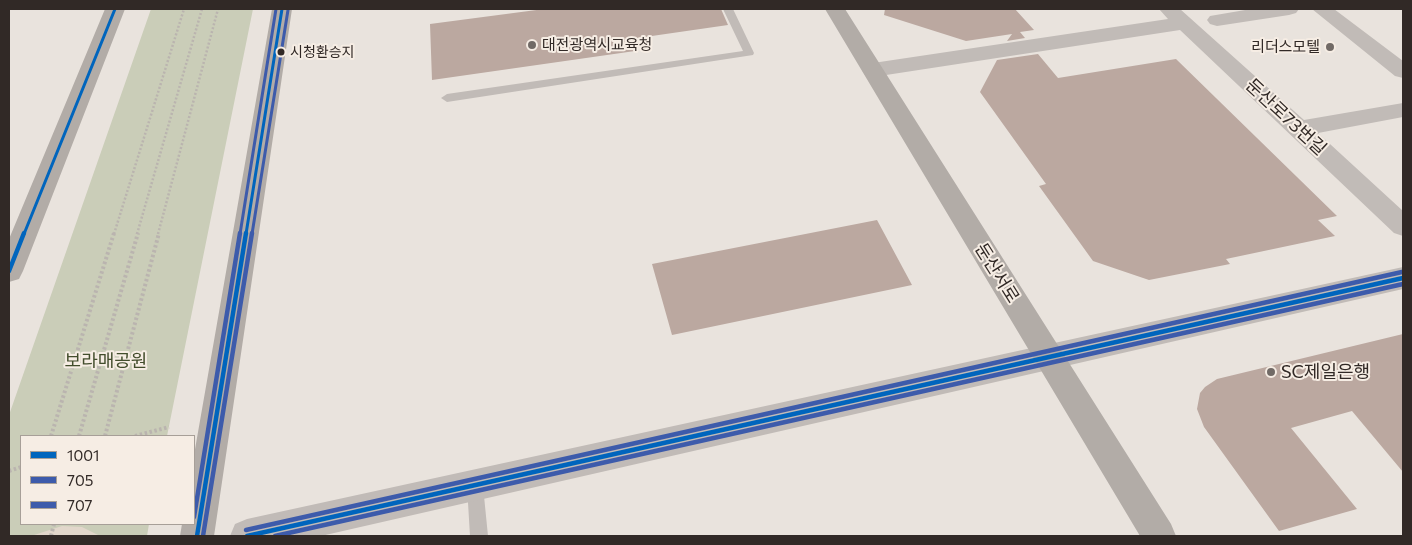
<!DOCTYPE html>
<meta charset="utf-8">
<style>
body{margin:0}
#map{position:relative;width:1412px;height:545px;overflow:hidden;background:#e9e3dd;font-family:Commissioner,sans-serif}
canvas{display:block}
.frame{position:absolute;inset:0;border:10px solid #312926;pointer-events:none}
.legend{position:absolute;left:20px;top:435px;width:175px;height:90px;box-sizing:border-box;background:#f6ede4;border:1px solid #a79f98;margin:0;padding:6px 9px;list-style:none;font-size:15px;color:#312926}
.legend li{display:flex;align-items:center;gap:10px;height:25px}
.legend b{width:25px;border:1px solid #a79f98}
</style>
<div id="map">
<canvas width="1412" height="545"></canvas>
<div class="frame"></div>
<ul class="legend">
<li><b style="height:6px;background:#0065bd"></b>1001</li>
<li><b style="height:6px;background:#3d5bab"></b>705</li>
<li><b style="height:6px;background:#3d5bab"></b>707</li>
</ul>
</div>
<script>
const ctx = document.querySelector('canvas').getContext('2d');
ctx.lineJoin = 'round';
function fillPath(path, color) { ctx.fillStyle = color; ctx.fill(path, 'evenodd'); }
const poly = rows => new Path2D(rows.map(r => 'M' + r).join(''));
function strokePath(path, color, width, dash) { ctx.strokeStyle = color; ctx.lineWidth = width; ctx.lineCap = dash ? 'butt' : 'round'; ctx.setLineDash(dash || []); ctx.stroke(path); }
function write(font, color, halo, rows, align = 'center') {
  ctx.font = font + ' Commissioner,"Noto Sans KR",sans-serif'; ctx.lineWidth = 4; ctx.setLineDash([]); ctx.textBaseline = 'middle'; ctx.strokeStyle = halo; ctx.fillStyle = color; for (const [text, x, y, turn = 0] of rows) {
    ctx.save(); ctx.translate(x, y); ctx.rotate((+turn || 0) * Math.PI / 180); ctx.textAlign = isNaN(turn) ? turn : align; if (halo) ctx.strokeText(text, 0, 0); ctx.fillText(text, 0, 0); ctx.restore();
  }
}
fillPath(poly([
 [151,9,253,9,167,436,21,436,21,524,149,524,147,536,9,536,9,415]
]), '#cacdb8');
fillPath(poly([
 [62,526,82,527,100,536,31,536]
]), '#e2d7cb');
fillPath(poly([
 [544,9,721,9,728,25,631,39,635,51,432,80,430,24],
 [885,9,1015,9,1034,30,1020,32,1025,38,1007,41,1012,34,966,41,884,15],
 [1038,54,1058,78,1176,59,1337,216,1318,220,1335,236,1226,259,1230,264,1149,280,1093,261,1039,186,1046,184,980,92,997,60],
 [877,220,912,285,672,335,652,264],
 [1403,334,1403,472,1352,411,1291,428,1357,509,1279,531,1204,427,1197,409,1200,393,1205,387,1217,379]
]), '#bba8a0');
strokePath(poly([
 [114,234,184,9],
 [137,234,202,9],
 [158,234,218,9]
]), '#bab4af', 2.5, [2, 2]);
strokePath(poly([
 [51,436,114,233],
 [79,436,138,233],
 [105,436,159,233],
 [135,436,169,427],
 [9,471,21,467],
 [51,536,54,524]
]), '#bab4af', 4, [2.5, 2.5]);
fillPath(poly([
 [723,9,733,9,754,53,753,55,447,102,441,98,447,94,743,51,723,9],
 [475,478,481,480,483,486,488,536,470,536,467,486,469,480,475,478]
]), '#c1bbb7');
fillPath(poly([
 [1159,9,1180,9,1304,120,1403,103,1403,117,1318,133,1403,211,1403,236,1394,233,1180,30,873,77,865,75,862,70,865,65,873,63,1168,19,1159,9],
 [1251,9,1299,9,1296,13,1289,15,1217,26,1210,24,1207,20,1210,16,1251,9],
 [1312,9,1334,9,1403,61,1403,78,1395,76,1312,9],
 [1403,267,1403,289,321,536,230,536,235,524,247,519,1403,267]
]), '#c1bbb7');
fillPath(poly([
 [105,9,125,9,23,271,19,279,9,282,9,239,105,9],
 [272,9,292,9,214,536,180,536,182,524,194,524,194,455,272,9],
 [825,9,845,9,1171,524,1176,536,1140,536,825,9]
]), '#b2aca7');
strokePath(poly([
 [24,234,115,9],
 [246,234,282,9]
]), '#0065bd', 3);
strokePath(poly([
 [9,271,24,233],
 [197,536,246,233],
 [247,536,1403,278]
]), '#0065bd', 4.5);
strokePath(poly([
 [252,234,288,10]
]), '#3d5bab', 3);
strokePath(poly([
 [203,536,252,233],
 [275,536,1403,284]
]), '#3d5bab', 4.5);
strokePath(poly([
 [240,234,276,9]
]), '#3d5bab', 3);
strokePath(poly([
 [194,517,240,233],
 [246,530,1402,272]
]), '#3d5bab', 4.5);
for (const [x, y, r, color] of [
 [532,45,5,"#716a66"],
 [1330,47,5,"#716a66"],
 [281,52,4.5,"#312926"],
 [1271,372,5,"#716a66"]
]) { const dot = new Path2D(); dot.arc(x, y, r, 0, 2 * Math.PI); ctx.fillStyle = color; ctx.fill(dot); strokePath(dot, '#f6ede4', 2); }
write('14px', '#312926', '#f6ede4', [
 ["시청환승지",290,52]
], 'left');
write('15px', '#312926', '#f6ede4', [
 ["대전광역시교육청",542,45],
 ["리더스모텔",1320,47,"right"]
], 'left');
write('18px', '#312926', '#f6ede4', [
 ["둔산로73번길",1286,117,43],
 ["둔산서로",997,273,58]
]);
write('18px', '#424d2c', '#f6ede4', [
 ["보라매공원",106,361]
]);
write('18px', '#312926', '#f6ede4', [
 ["SC제일은행",1281,372]
], 'left');
</script>
